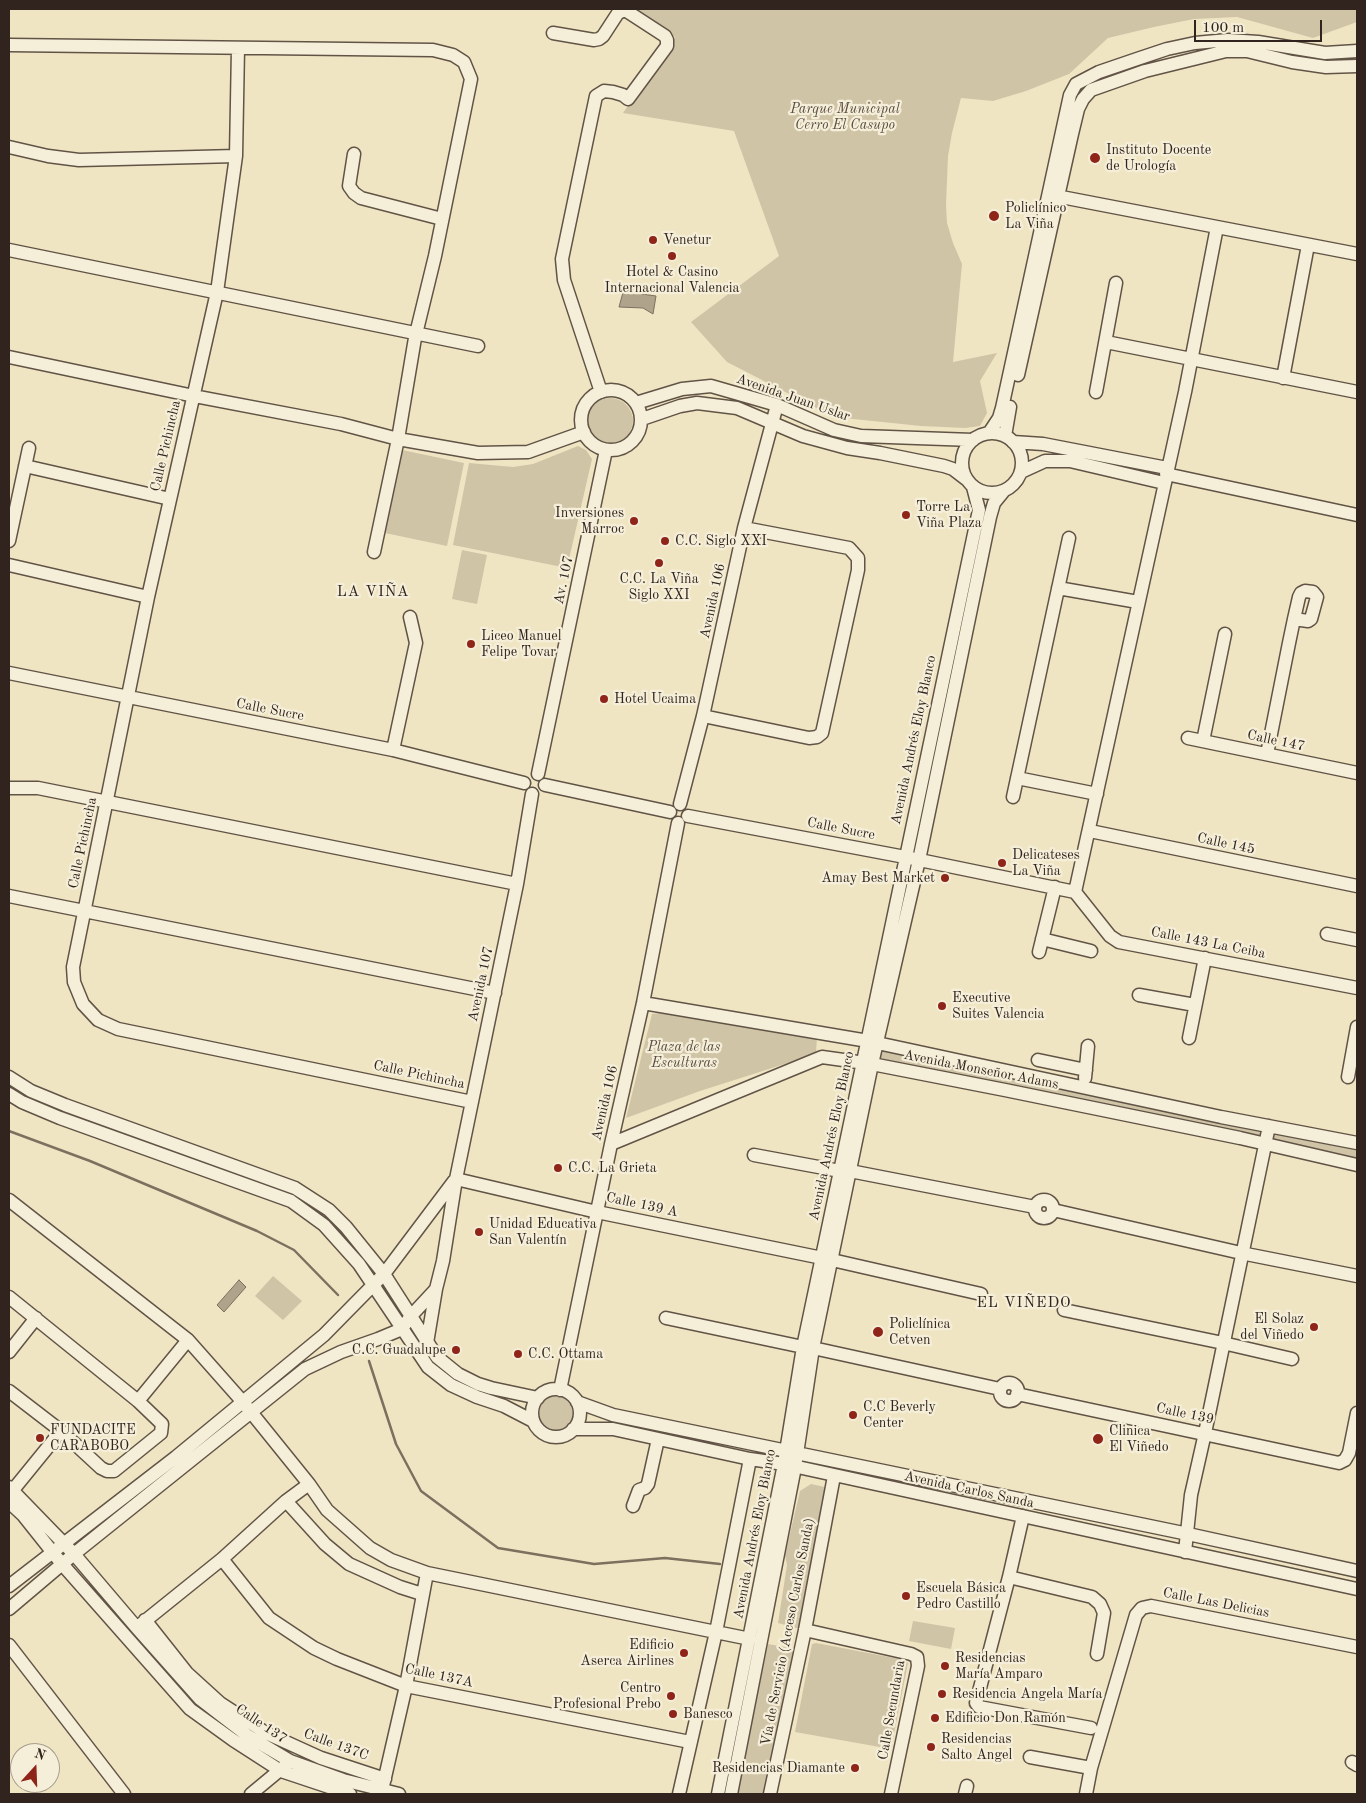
<!DOCTYPE html>
<meta charset="utf-8">
<style>
body{margin:0}
#map{position:relative;width:1366px;height:1803px;overflow:hidden;background:#f0e5c3;font-family:"Old Standard TT",serif}
canvas{display:block}
.frame{position:absolute;inset:0;border:10px solid #31231d;pointer-events:none}
.north{position:absolute;left:10px;top:1743px;width:50px;height:50px;box-sizing:border-box;background:#f5eed8;border:1px solid #a79d8d;border-radius:50%;rotate:20deg;font-size:14px;font-weight:700;line-height:20px;text-align:center;color:#31231d}
.north::after{content:'';display:block;margin:auto;width:18px;height:22px;background:#8f2418;clip-path:polygon(50% 0,100% 100%,50% 72%,0 100%)}
.scale{position:absolute;left:1194px;top:20px;width:128px;height:22px;box-sizing:border-box;border:2px solid #31231d;border-top:0;padding-left:6px;font-size:15px;line-height:18px;white-space:nowrap;color:#31231d;-webkit-text-stroke:4px #f5eed8;paint-order:stroke}
</style>
<div id="map">
<canvas width="1366" height="1803"></canvas>
<div class="frame"></div>
<div class="north">N</div>
<div class="scale">100 m</div>
</div>
<script>
const ctx = document.querySelector('canvas').getContext('2d');
ctx.lineJoin = 'round';
function fillPath(path, color) { ctx.fillStyle = color; ctx.fill(path, 'evenodd'); }
const poly = rows => new Path2D(rows.map(r => 'M' + r).join(''));
function strokePath(path, color, width, dash) { ctx.strokeStyle = color; ctx.lineWidth = width; ctx.lineCap = dash ? 'butt' : 'round'; ctx.setLineDash(dash || []); ctx.stroke(path); }
function write(font, color, halo, rows, align = 'center') {
  ctx.font = font + ' "Old Standard TT",serif'; ctx.lineWidth = 4.5; ctx.setLineDash([]); ctx.textBaseline = 'middle'; ctx.strokeStyle = halo; ctx.fillStyle = color; for (const [text, x, y, turn = 0] of rows) {
    ctx.save(); ctx.translate(x, y); ctx.rotate((+turn || 0) * Math.PI / 180); ctx.textAlign = isNaN(turn) ? turn : align; if (halo) ctx.strokeText(text, 0, 0); ctx.fillText(text, 0, 0); ctx.restore();
  }
}
fillPath(poly([
 [630,9,1357,9,1357,22,1313,38,1237,17,1194,19,1154,27,1108,38,1069,74,1026,91,993,101,961,98,952,133,948,156,946,205,947,223,953,243,962,264,953,362,997,353,980,381,987,413,980,426,965,428,921,426,834,417,727,362,691,322,779,256,734,131,623,113,675,37],
 '587 421a23 23 0 1 1 46 0a23 23 0 1 1-46 0Z',
 [578,446,586,450,592,459,567,568,453,545,469,463,513,467,533,464],
 [402,450,464,463,447,546,385,533],
 [462,550,487,555,477,604,452,599],
 [666,1012,817,1037,816,1054,700,1091,626,1118,652,1014],
 [877,1043,1357,1143,1357,1165,872,1064],
 [273,1276,302,1301,283,1320,255,1296],
 '535 1413a21 21 0 1 1 42 0a21 21 0 1 1-42 0Z',
 [811,1484,829,1488,800,1629,778,1623,787,1565,785,1555,800,1491],
 [913,1621,955,1628,951,1649,909,1641],
 [816,1643,905,1660,908,1663,891,1749,795,1732,812,1644],
 [768,1644,796,1649,766,1794,737,1794]
]), '#d0c4a7');
const water = poly([
 [625,285,642,294,656,296,653,314,643,308,619,307,625,285],
 [239,1280,246,1287,224,1312,217,1305,239,1280]
]);
fillPath(water, '#afa38b');
strokePath(water, '#7d705f', 1);
strokePath(poly([
 [9,1131,90,1161,257,1231,294,1250,338,1295],
 [369,1361,396,1444,421,1491,498,1548,594,1564,665,1558,720,1564]
]), '#7d705f', 2.5);
const minor = poly([
 [553,33,594,40,599,39,603,36,618,13,625,10,665,36,667,40,667,46,628,99,623,95,613,92,604,91,596,96,562,259,564,280,601,392],
 [9,45,433,50,453,55,464,62,471,79,435,256,415,338,398,439,374,552],
 [238,48,236,156,217,292,148,597,73,967,74,982,83,1004,98,1020,118,1029,472,1102],
 [9,147,48,156,79,160,236,156],
 [354,154,349,186,354,193,361,198,442,219],
 [1051,195,1357,254],
 [9,250,478,346],
 [1106,342,1357,392],
 [9,357,194,396,341,424,398,439,478,453,528,452,584,432],
 [1018,375,1072,134,1078,109,1083,99,1091,90,1145,71,1226,51,1247,51,1292,62,1326,67,1357,66],
 [1283,378,1308,245],
 '581 420a30 30 0 1 1 60 0a30 30 0 1 1-60 0Z',
 [1096,392,1116,283],
 [636,403,682,389,711,386,777,405,834,430,861,436,973,440],
 [642,419,680,406,697,403,737,408,803,436,847,448,880,453,944,466,953,469,966,479],
 '962 463a30 30 0 1 1 60 0a30 30 0 1 1-60 0Z',
 [989,433,999,418,1002,408,1070,95,1076,84,1099,72,1140,58,1167,49,1195,43,1228,40,1258,42,1325,53,1357,51],
 [1005,436,1010,407],
 [1013,442,1043,444,1167,468],
 [25,466,170,499],
 [1021,472,1045,461,1070,461,1164,483],
 [1166,474,1357,515],
 [9,541,29,448],
 [9,565,148,597],
 [1058,588,1138,602],
 [9,673,393,750,524,783],
 [703,716,809,738,817,737,822,733,858,570,858,558,849,548,744,528],
 [1188,738,1357,773],
 [1203,741,1225,634],
 [393,750,416,643,410,617],
 [1267,754,1289,643,1294,619,1299,597,1301,593,1305,591,1313,592,1317,597,1311,619,1308,621,1294,619],
 [538,774,606,450],
 [1017,778,1097,794],
 [545,785,670,812],
 [9,788,38,788,517,884],
 [1013,797,1069,538],
 [680,804,703,716,744,528,777,405],
 [688,816,905,857,1075,892],
 [1090,831,1357,886],
 [1075,892,1185,392,1217,227],
 [1075,892,1110,936,1119,942,1357,988],
 [9,896,495,993],
 [1327,934,1357,940],
 [1042,939,1091,951],
 [1039,952,1055,887],
 [1139,995,1195,1005],
 [643,1003,868,1041,1221,1117,1357,1143],
 [1189,1038,1205,958],
 [1038,1060,1086,1070],
 [9,1077,31,1091,65,1105,295,1188,329,1210,346,1227,384,1274,437,1357,458,1374,478,1384,491,1388,538,1398],
 [1348,1077,1357,1027],
 [1085,1078,1088,1046],
 [9,1094,22,1102,60,1118,291,1201,324,1225,359,1264,428,1367,451,1385,477,1397,504,1406,533,1421],
 [611,1144,822,1057,872,1064,1005,1090,1240,1138,1357,1165],
 [754,1155,840,1171],
 [850,1171,1035,1207],
 [456,1179,597,1212,832,1260,981,1294],
 '1035 1209a9 9 0 1 1 18 0a9 9 0 1 1-18 0Z',
 [9,1200,188,1340,242,1401,309,1484,327,1510,370,1548,391,1560,427,1573,750,1639],
 [1053,1210,1241,1253,1357,1276],
 [9,1297,138,1401,162,1424,161,1433,114,1471,107,1471,101,1468,61,1431,9,1391],
 [1064,1310,1223,1343,1292,1359],
 [666,1318,803,1347],
 [427,1343,436,1289],
 [813,1348,1000,1389],
 [9,1352,36,1318],
 '1000 1392a9 9 0 1 1 18 0a9 9 0 1 1-18 0Z',
 '532 1413a24 24 0 1 1 48 0a24 24 0 1 1-48 0Z',
 [560,1390,611,1144,643,1003,678,823],
 [1017,1394,1339,1463,1345,1460,1349,1453,1357,1413],
 [138,1401,188,1340],
 [577,1402,613,1415,1188,1534,1357,1571],
 [573,1429,613,1429,750,1459,784,1464,1357,1589],
 [9,1487,74,1554,137,1628,200,1699,248,1736,290,1761,343,1780,399,1794],
 [13,1490,61,1431],
 [286,1501,325,1544,349,1564,400,1587,422,1594],
 [9,1502,23,1515,62,1564,190,1709,233,1740,281,1771,350,1794],
 [633,1506,639,1490,645,1488,648,1484,658,1439],
 [1023,1516,1009,1577,976,1703,979,1707,1091,1728],
 [1185,1552,1191,1495,1205,1433,1269,1126],
 [222,1559,269,1618,314,1648,337,1659,406,1686,690,1742],
 [1009,1577,1092,1597,1100,1604,1104,1613,1097,1654],
 [9,1586,176,1457,324,1335,384,1274,454,1181],
 [9,1609,74,1554,305,1369,341,1352,378,1339,402,1329,410,1317,436,1289,443,1261,456,1179,517,884,532,794],
 [145,1620,187,1673,220,1703,266,1733,321,1758,385,1779],
 [140,1625,222,1559,286,1501,309,1484],
 [805,1630,911,1654,917,1657,918,1666,891,1794],
 [9,1645,124,1794],
 [1030,1757,1091,1768],
 [1352,1762,1357,1765],
 [383,1786,406,1686,427,1573],
 [251,1794,286,1765],
 [679,1794,716,1632,750,1459],
 [718,1794,784,1464,803,1347,979,510,973,487],
 [731,1794,795,1467,813,1348,872,1064,919,860,990,517,994,503,1003,492],
 [770,1794,805,1630,834,1476],
 [965,1794,967,1786],
 [1086,1794,1091,1768,1136,1615,1142,1608,1151,1606,1357,1647]
]);
strokePath(minor, '#615446', 15);
strokePath(minor, '#f5eed8', 12);
for (const [x, y, r, color] of [
 [1095,158,6,"#8f2418"],
 [994,216,6,"#8f2418"],
 [653,240,5,"#8f2418"],
 [672,256,5,"#8f2418"],
 [906,515,5,"#8f2418"],
 [634,521,5,"#8f2418"],
 [665,541,5,"#8f2418"],
 [659,563,5,"#8f2418"],
 [471,644,5,"#8f2418"],
 [604,699,5,"#8f2418"],
 [1002,863,5,"#8f2418"],
 [945,878,5,"#8f2418"],
 [942,1006,5,"#8f2418"],
 [558,1168,5,"#8f2418"],
 [479,1232,5,"#8f2418"],
 [1314,1327,5,"#8f2418"],
 [878,1332,6,"#8f2418"],
 [456,1350,5,"#8f2418"],
 [518,1354,5,"#8f2418"],
 [853,1415,5,"#8f2418"],
 [40,1438,5,"#8f2418"],
 [1098,1439,6,"#8f2418"],
 [906,1596,5,"#8f2418"],
 [684,1653,5,"#8f2418"],
 [945,1666,5,"#8f2418"],
 [942,1694,5,"#8f2418"],
 [671,1696,5,"#8f2418"],
 [673,1714,5,"#8f2418"],
 [935,1718,5,"#8f2418"],
 [931,1747,5,"#8f2418"],
 [855,1768,5,"#8f2418"]
]) { const dot = new Path2D(); dot.arc(x, y, r, 0, 2 * Math.PI); ctx.fillStyle = color; ctx.fill(dot); strokePath(dot, '#f5eed8', 2); }
write('italic 14px', '#594b40', '#f5eed8', [
 ["Parque Municipal",845,109],
 ["Cerro El Casupo",845,125],
 ["Plaza de las",684,1047],
 ["Esculturas",684,1063]
]);
write('14px', '#31231d', '#f5eed8', [
 ["Instituto Docente",1106,150],
 ["de Urología",1106,166],
 ["Policlínico",1005,208],
 ["La Viña",1005,224],
 ["Venetur",663,240],
 ["Hotel & Casino",672,272,"center"],
 ["Internacional Valencia",672,288,"center"],
 ["Torre La",916,507],
 ["Viña Plaza",916,523],
 ["Inversiones",624,513,"right"],
 ["Marroc",624,529,"right"],
 ["C.C. Siglo XXI",675,541],
 ["C.C. La Viña",659,579,"center"],
 ["Siglo XXI",659,595,"center"],
 ["Liceo Manuel",481,636],
 ["Felipe Tovar",481,652],
 ["Hotel Ucaima",614,699],
 ["Delicateses",1012,855],
 ["La Viña",1012,871],
 ["Amay Best Market",935,878,"right"],
 ["Executive",952,998],
 ["Suites Valencia",952,1014],
 ["C.C. La Grieta",568,1168],
 ["Unidad Educativa",489,1224],
 ["San Valentín",489,1240],
 ["El Solaz",1304,1319,"right"],
 ["del Viñedo",1304,1335,"right"],
 ["Policlínica",889,1324],
 ["Cetven",889,1340],
 ["C.C. Guadalupe",446,1350,"right"],
 ["C.C. Ottama",528,1354],
 ["C.C Beverly",863,1407],
 ["Center",863,1423],
 ["FUNDACITE",50,1430],
 ["CARABOBO",50,1446],
 ["Clinica",1109,1431],
 ["El Viñedo",1109,1447],
 ["Escuela Básica",916,1588],
 ["Pedro Castillo",916,1604],
 ["Edificio",674,1645,"right"],
 ["Aserca Airlines",674,1661,"right"],
 ["Residencias",955,1658],
 ["María Amparo",955,1674],
 ["Centro",661,1688,"right"],
 ["Profesional Prebo",661,1704,"right"],
 ["Residencia Angela María",952,1694],
 ["Banesco",683,1714],
 ["Edificio Don Ramón",945,1718],
 ["Residencias",941,1739],
 ["Salto Angel",941,1755],
 ["Residencias Diamante",845,1768,"right"]
], 'left');
write('14px', '#31231d', '#f5eed8', [
 ["Avenida Juan Uslar",793,398,19],
 ["Calle Pichincha",166,446,-77],
 ["Av. 107",564,580,-78],
 ["Avenida 106",713,601,-78],
 ["Calle Sucre",270,710,11],
 ["Avenida Andrés Eloy Blanco",914,740,-78],
 ["Calle 147",1276,741,12],
 ["Calle Sucre",841,829,11],
 ["Calle Pichincha",83,843,-78],
 ["Calle 145",1226,844,12],
 ["Calle 143 La Ceiba",1208,943,11],
 ["Avenida 107",481,984,-78],
 ["Avenida Monseñor Adams",981,1070,11],
 ["Calle Pichincha",419,1075,12],
 ["Avenida 106",605,1103,-77],
 ["Avenida Andrés Eloy Blanco",832,1136,-78],
 ["Calle 139 A",642,1205,12],
 ["Calle 139",1185,1414,12],
 ["Avenida Carlos Sanda",969,1490,12],
 ["Avenida Andrés Eloy Blanco",755,1534,-79],
 ["Calle Las Delicias",1216,1603,11],
 ["Vía de Servicio (Acceso Carlos Sanda)",788,1632,-79],
 ["Calle 137A",439,1676,12],
 ["Calle Secundaria",892,1710,-80],
 ["Calle 137",261,1724,34],
 ["Calle 137C",336,1745,20]
]);
ctx.letterSpacing = '1px';
write('15px', '#31231d', '#f5eed8', [
 ["LA VIÑA",373,592],
 ["EL VIÑEDO",1024,1303]
]);
ctx.letterSpacing = '0px';
</script>
